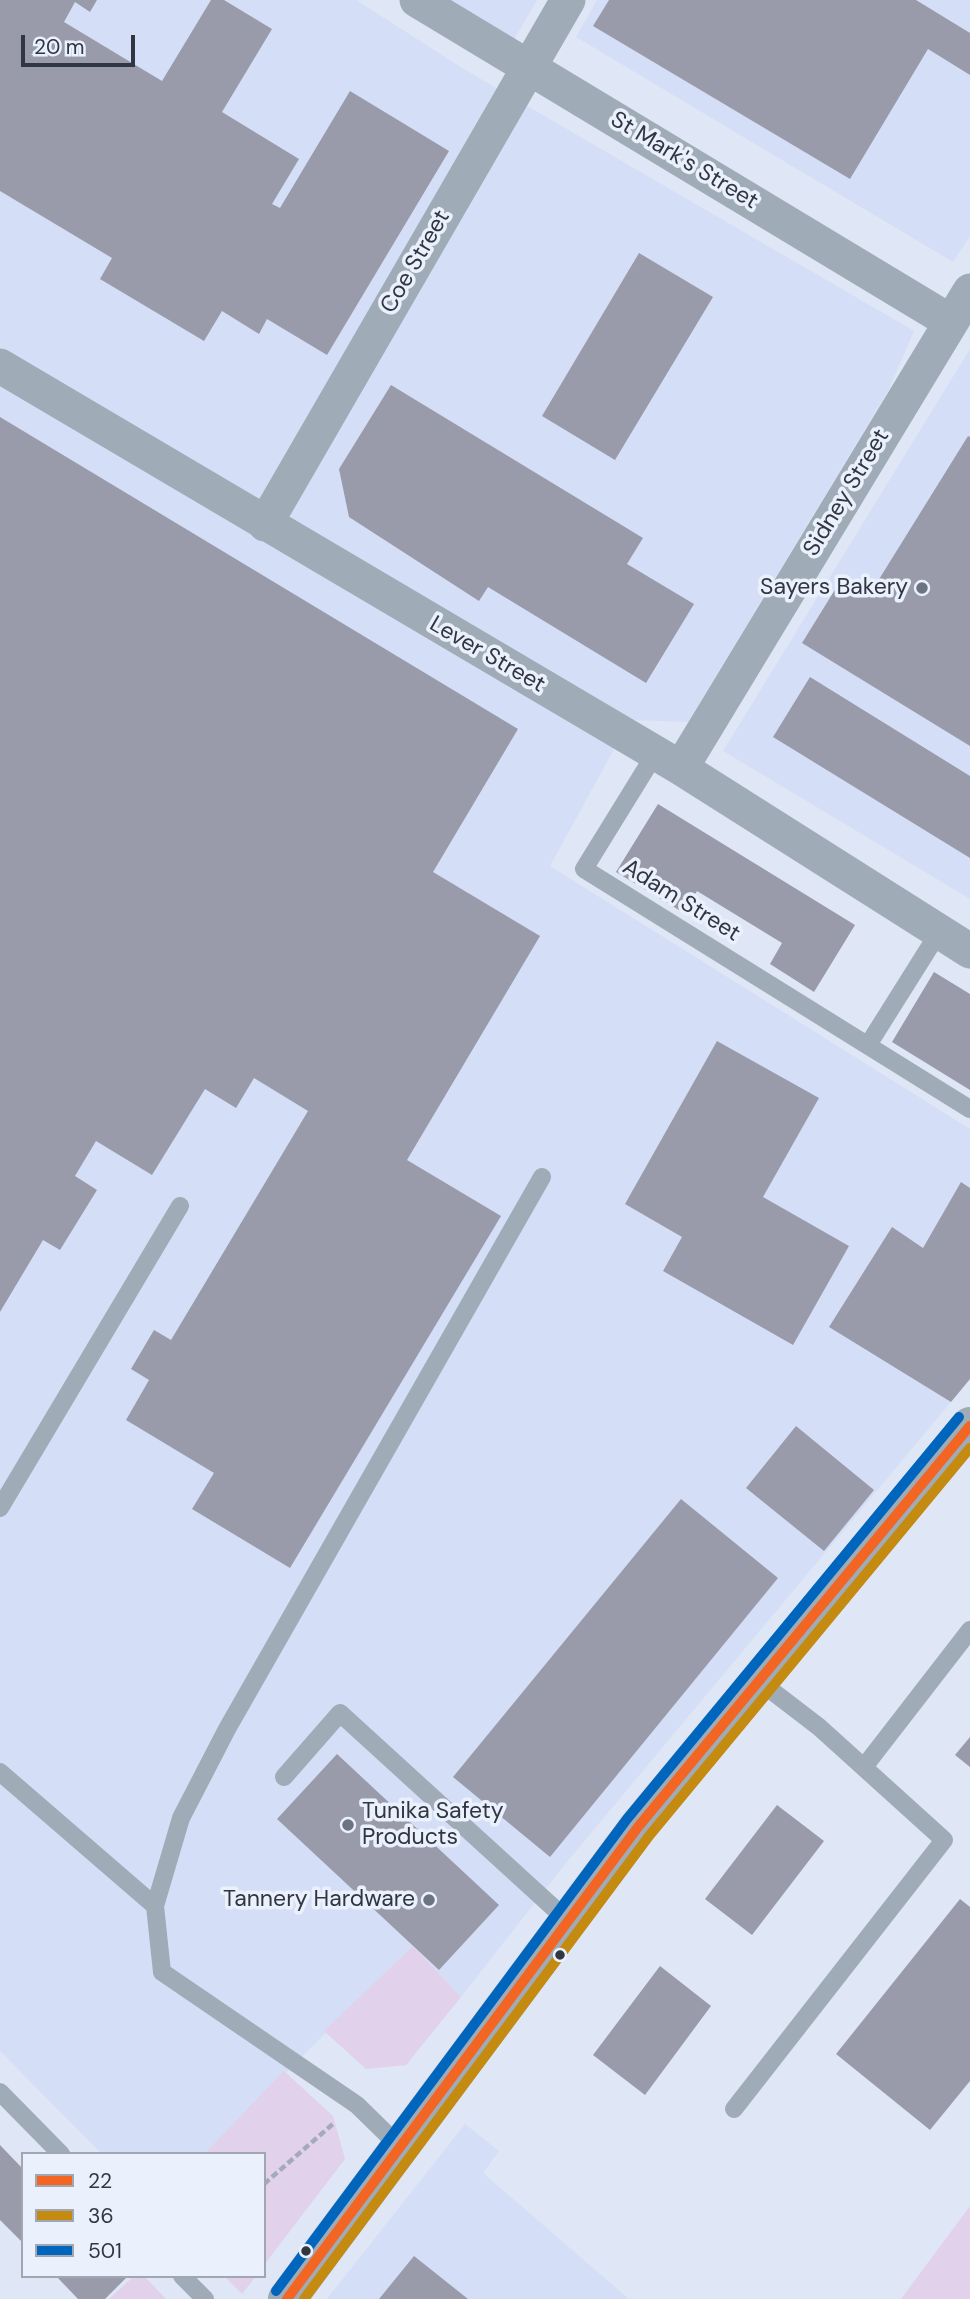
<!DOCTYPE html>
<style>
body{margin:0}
#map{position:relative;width:970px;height:2299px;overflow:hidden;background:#dfe6f5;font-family:"DM Sans",sans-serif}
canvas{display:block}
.legend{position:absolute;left:21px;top:2152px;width:245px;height:126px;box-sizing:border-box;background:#eaf1fd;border:2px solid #a0a6b2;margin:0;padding:9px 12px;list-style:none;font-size:21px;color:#303642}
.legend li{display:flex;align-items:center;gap:14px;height:35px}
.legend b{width:35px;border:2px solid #a0a6b2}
.scale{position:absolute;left:21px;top:35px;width:114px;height:32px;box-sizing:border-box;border:4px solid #303642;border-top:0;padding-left:9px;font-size:21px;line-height:24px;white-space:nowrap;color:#303642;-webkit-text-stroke:5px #eaf1fd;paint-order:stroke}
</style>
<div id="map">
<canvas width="970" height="2299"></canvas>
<ul class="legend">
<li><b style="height:9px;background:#f26522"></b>22</li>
<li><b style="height:9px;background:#c58a10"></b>36</li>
<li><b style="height:9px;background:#0065bd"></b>501</li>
</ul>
<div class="scale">20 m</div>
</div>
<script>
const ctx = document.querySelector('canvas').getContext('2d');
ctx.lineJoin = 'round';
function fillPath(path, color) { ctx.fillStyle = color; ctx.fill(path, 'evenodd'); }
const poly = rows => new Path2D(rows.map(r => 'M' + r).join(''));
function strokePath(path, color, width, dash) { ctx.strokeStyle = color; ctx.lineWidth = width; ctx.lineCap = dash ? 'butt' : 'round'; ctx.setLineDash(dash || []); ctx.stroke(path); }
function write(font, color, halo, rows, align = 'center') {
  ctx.font = font + ' "DM Sans",sans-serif'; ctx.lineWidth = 7; ctx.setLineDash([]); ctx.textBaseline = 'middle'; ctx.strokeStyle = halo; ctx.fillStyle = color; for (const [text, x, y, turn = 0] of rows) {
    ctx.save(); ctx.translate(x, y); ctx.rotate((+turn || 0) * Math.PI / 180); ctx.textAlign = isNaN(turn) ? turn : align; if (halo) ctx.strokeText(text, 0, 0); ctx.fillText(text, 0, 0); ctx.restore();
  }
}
fillPath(poly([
 [0,0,356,0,467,71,914,331,888,391,688,722,630,720,550,866,970,1129,970,1379,566,1863,461,1997,413,1946,204,2154,102,2154,0,2051],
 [443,0,537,0,512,43],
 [597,0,970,0,970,236,953,262,576,37],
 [970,349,970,899,723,751],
 [465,2124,499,2151,483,2173,629,2299,327,2299]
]), '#d4dff7');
fillPath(poly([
 [413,1946,461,1997,406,2065,366,2069,324,2031],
 [284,2071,333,2116,345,2159,264,2265,264,2154,204,2154],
 [970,2206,970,2299,901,2299],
 [134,2276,144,2276,166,2299,109,2299],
 [224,2276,256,2276,242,2294]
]), '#e1d1ea');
fillPath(poly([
 [0,0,97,0,90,12,75,2,64,22,162,81,211,0,224,0,272,29,222,112,299,159,272,204,280,208,350,91,449,151,327,355,267,319,259,334,222,311,204,341,100,279,112,258,0,191],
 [609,0,916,0,970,33,970,75,928,49,850,179,593,26],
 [639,253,713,297,615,460,542,416],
 [391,385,643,538,627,564,694,604,646,683,488,587,479,601,349,517,339,469],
 [0,417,518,729,433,872,540,936,407,1160,501,1216,290,1568,192,1509,214,1473,126,1420,149,1380,131,1369,154,1330,171,1340,308,1111,254,1078,236,1108,205,1089,152,1175,96,1141,75,1176,97,1190,60,1250,43,1240,0,1312],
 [968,436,970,437,970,746,802,643,841,580,868,597],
 [810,677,970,776,970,858,773,737],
 [658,804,855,925,814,992,770,964,782,943,697,891,684,913,616,872],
 [934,972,970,994,970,1090,892,1042],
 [717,1041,819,1098,763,1197,849,1246,793,1345,663,1271,682,1237,625,1204],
 [961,1182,970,1188,970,1379,951,1402,829,1327,892,1227,923,1248],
 [796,1426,874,1490,824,1551,746,1488],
 [681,1499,778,1578,550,1857,453,1777],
 [970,1737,970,1767,955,1755],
 [337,1754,499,1905,439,1970,277,1819],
 [777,1805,824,1841,752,1935,705,1899],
 [960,1899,970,1907,970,2081,930,2130,836,2054],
 [660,1966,711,2006,645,2095,593,2055],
 [0,2145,23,2169,23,2243,0,2220],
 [414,2256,468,2299,379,2299],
 [56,2276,128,2276,105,2299,78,2299]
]), '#9a9baa');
strokePath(poly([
 [264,2184,334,2123]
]), '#a3acb6', 4.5, [7, 3.5]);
strokePath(poly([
 [655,754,584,869,970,1109],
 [868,1045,939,932],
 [0,1508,180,1206],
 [864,1767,970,1630],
 [0,1772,155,1906],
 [284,1777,340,1713,568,1921],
 [0,2092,61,2154],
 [734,2109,944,1840,819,1727,759,1681],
 [401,2148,357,2105,162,1972,155,1906,181,1818,227,1729,542,1177],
 [182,2276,205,2299]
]), '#9facb7', 18);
strokePath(poly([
 [417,0,951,322],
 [0,366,681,768,970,951],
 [265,524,568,0],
 [681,768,970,291]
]), '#9facb7', 35);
strokePath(poly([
 [287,2299,638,1827,970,1426]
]), '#9facb7', 38);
strokePath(poly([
 [287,2299,638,1827,970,1426]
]), '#f26522', 10);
strokePath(poly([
 [304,2299,649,1836,970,1448]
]), '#c58a10', 10);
strokePath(poly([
 [276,2291,627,1819,959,1417]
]), '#0065bd', 10);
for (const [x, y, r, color] of [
 [922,588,7,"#6d7481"],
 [348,1825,7,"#6d7481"],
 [429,1900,7,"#6d7481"],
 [560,1955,6,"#303642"],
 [306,2251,6,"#303642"]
]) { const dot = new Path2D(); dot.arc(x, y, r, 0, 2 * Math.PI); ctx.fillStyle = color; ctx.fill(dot); strokePath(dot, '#eaf1fd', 2.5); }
write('23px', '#303642', '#eaf1fd', [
 ["St Mark's Street",684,161,31],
 ["Coe Street",416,262,-60],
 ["Sidney Street",847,493,-59],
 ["Lever Street",487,655,30],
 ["Adam Street",681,901,32]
]);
write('23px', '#303642', '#eaf1fd', [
 ["Sayers Bakery",908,588],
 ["Tunika Safety",362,1812,"left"],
 ["Products",362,1838,"left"],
 ["Tannery Hardware",415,1900]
], 'right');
</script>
